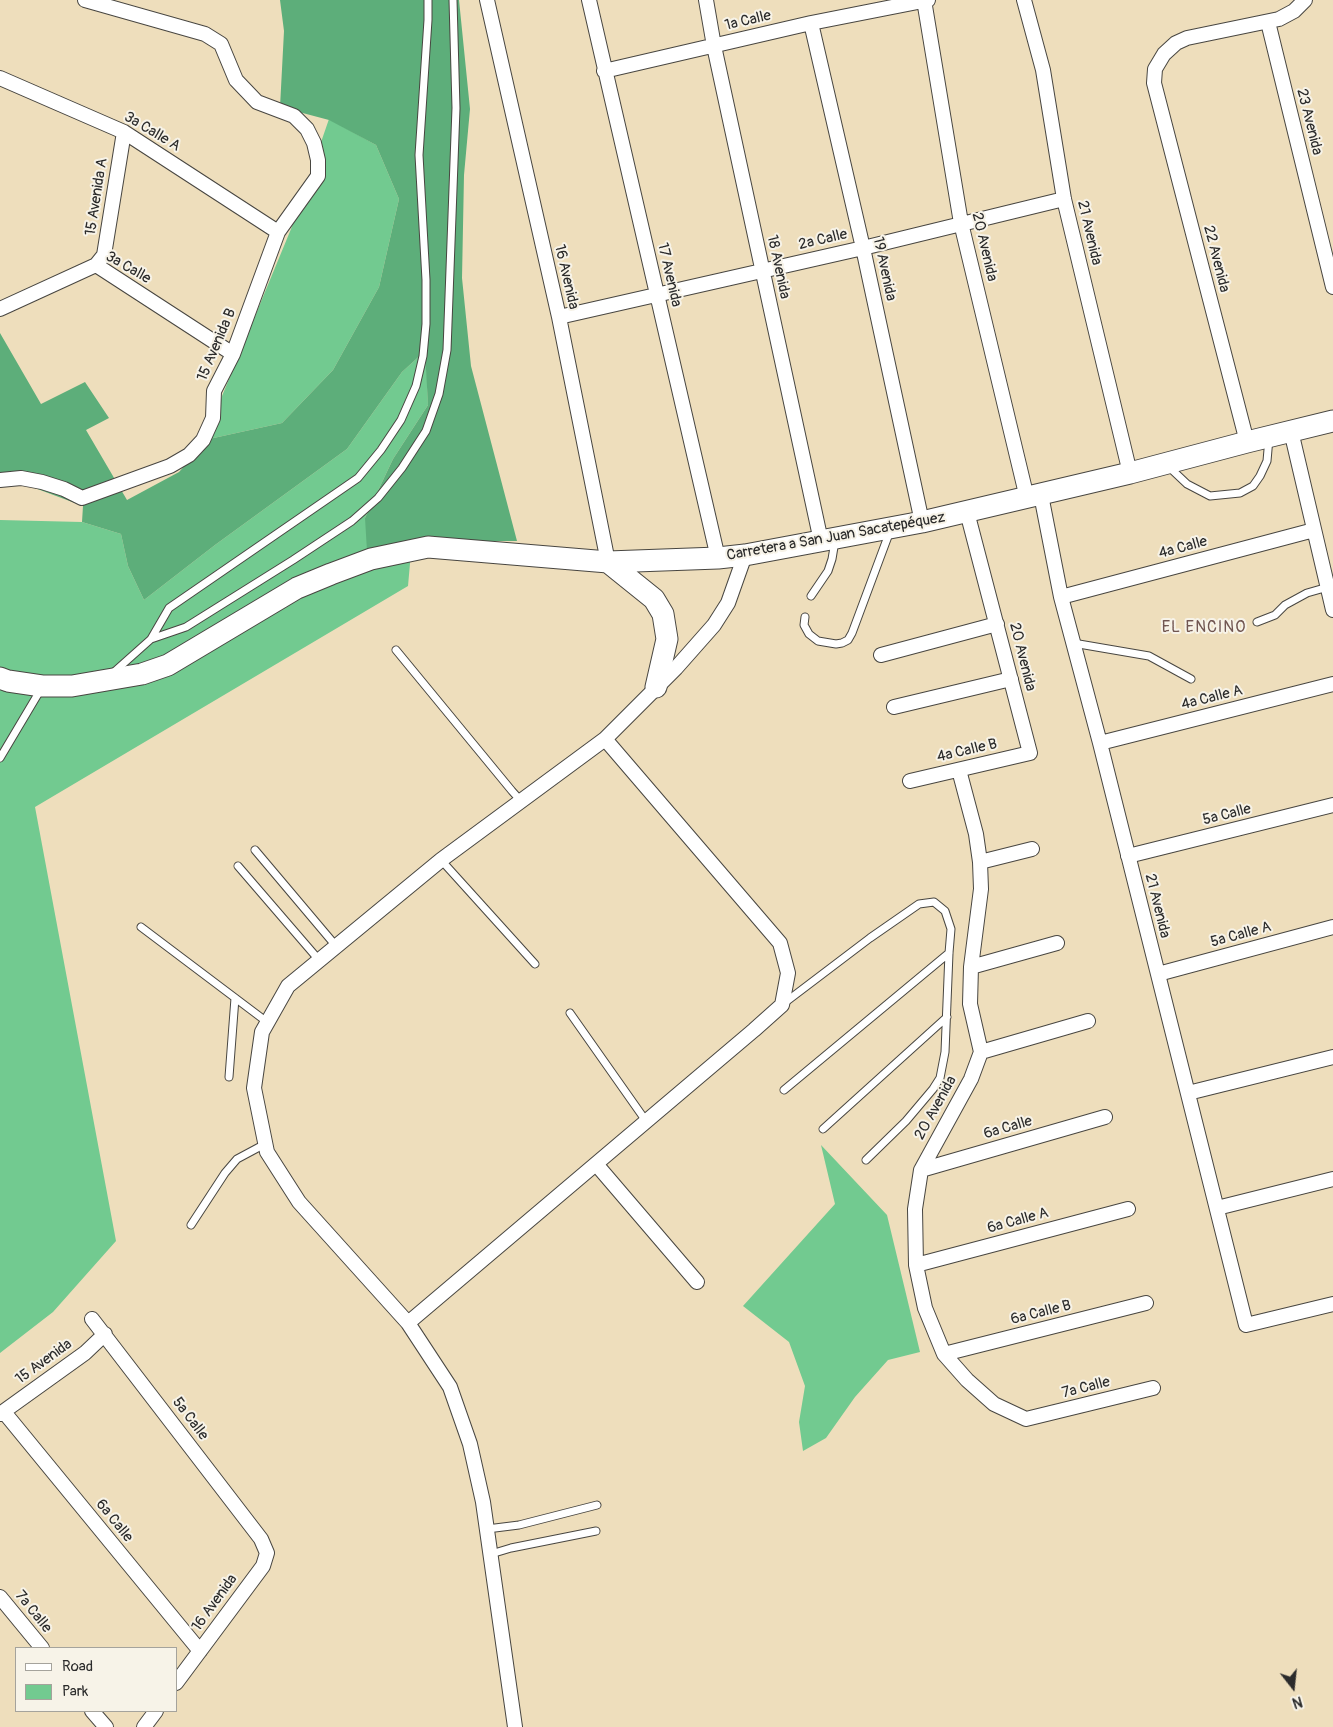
<!DOCTYPE html>
<meta charset="utf-8">
<style>
body{margin:0}
#map{position:relative;width:1333px;height:1727px;overflow:hidden;background:#eedebc;font-family:Pangolin,sans-serif}
canvas{display:block}
.legend{position:absolute;left:15px;top:1647px;width:162px;height:65px;box-sizing:border-box;background:#f7f3e8;border:1px solid #a5a39c;margin:0;padding:6px 9px;list-style:none;font-size:15px;color:#2b2b2b}
.legend li{display:flex;align-items:center;gap:10px;height:25px}
.legend b{width:25px;border:1px solid #a5a39c}
.north{position:absolute;left:1268px;top:1662px;width:50px;height:50px;-webkit-text-stroke:4px #f7f3e8;paint-order:stroke;rotate:164deg;font-size:14px;font-weight:700;line-height:20px;text-align:center;color:#2b2b2b}
.north::after{content:'';display:block;margin:auto;width:18px;height:22px;background:#2b2b2b;clip-path:polygon(50% 0,100% 100%,50% 72%,0 100%)}
</style>
<div id="map">
<canvas width="1333" height="1727"></canvas>
<ul class="legend">
<li><b style="height:6px;background:#fff"></b>Road</li>
<li><b style="height:14px;background:#72ca90"></b>Park</li>
</ul>
<div class="north">N</div>
</div>
<script>
const ctx = document.querySelector('canvas').getContext('2d');
ctx.lineJoin = 'round';
function fillPath(path, color) { ctx.fillStyle = color; ctx.fill(path, 'evenodd'); }
const poly = rows => new Path2D(rows.map(r => 'M' + r).join(''));
function strokePath(path, color, width, dash) { ctx.strokeStyle = color; ctx.lineWidth = width; ctx.lineCap = dash ? 'butt' : 'round'; ctx.setLineDash(dash || []); ctx.stroke(path); }
function write(font, color, halo, rows, align = 'center') {
  ctx.font = font + ' Pangolin,sans-serif'; ctx.lineWidth = 4; ctx.setLineDash([]); ctx.textBaseline = 'middle'; ctx.strokeStyle = halo; ctx.fillStyle = color; for (const [text, x, y, turn = 0] of rows) {
    ctx.save(); ctx.translate(x, y); ctx.rotate((+turn || 0) * Math.PI / 180); ctx.textAlign = isNaN(turn) ? turn : align; if (halo) ctx.strokeText(text, 0, 0); ctx.fillText(text, 0, 0); ctx.restore();
  }
}
fillPath(poly([
 [329,119,376,145,399,199,379,287,333,370,282,423,209,439,222,396,291,229],
 [426,350,428,405,393,459,365,518,412,541,408,586,35,807,116,1241,53,1312,0,1353,0,520,82,522,121,534,128,566,144,600,215,545,347,449,402,372],
 [821,1145,887,1215,920,1352,888,1360,855,1397,826,1438,803,1451,799,1422,805,1386,789,1342,743,1306,835,1204]
]), '#72ca90');
fillPath(poly([
 [280,0,459,0,470,109,464,175,462,278,471,366,517,541,412,541,367,551,365,518,393,459,428,405,425,351,402,372,347,449,215,545,144,600,128,566,121,534,82,522,83,506,0,475,0,333,41,404,85,382,109,418,86,430,127,500,179,472,209,439,282,423,333,370,379,287,399,199,376,145,329,120,280,107,284,31]
]), '#5dae7a');
const service = poly([
 [1168,466,1187,484,1210,496,1240,493,1253,486,1260,476,1267,461,1269,438],
 [811,596,828,571,832,559,835,541],
 [805,617,804,625,809,634,818,641,836,644,842,643,848,640,852,633,890,531],
 [1257,622,1275,615,1285,605,1307,593,1328,587],
 [151,639,186,627,293,560,352,521,378,498,402,468,426,431,439,394,447,350,456,108,453,0],
 [1073,643,1149,656,1191,679],
 [396,650,512,791,521,801],
 [114,672,151,639,169,608,358,478,381,450,401,420,416,386,423,356,426,324,426,280,419,155,428,20,428,0],
 [0,758,41,689],
 [255,850,336,946],
 [441,860,535,964],
 [238,866,319,960],
 [141,927,267,1022],
 [783,1004,870,938,919,904,934,902,945,911,951,929,949,953,945,1052,940,1078,933,1089,906,1121,866,1160],
 [570,1013,646,1121],
 [229,1077,235,998],
 [784,1090,949,953],
 [823,1129,947,1017],
 [191,1225,225,1173,237,1159,265,1144],
 [487,1529,519,1525,597,1505],
 [491,1554,511,1548,596,1531]
]);
const minor = poly([
 [487,0,559,317,608,562],
 [589,0,718,558],
 [706,0,714,46,821,541],
 [924,0,961,223,1027,498],
 [1024,0,1043,70,1064,199,1130,473],
 [1268,22,1333,287],
 [811,23,863,248,922,522],
 [604,71,811,23,928,0],
 [0,78,124,132,278,232],
 [96,265,104,255,124,132],
 [0,309,96,265,233,354],
 [559,317,863,248,1064,199],
 [1291,431,1333,610],
 [1247,442,1154,83,1155,69,1164,54,1176,43,1187,38,1279,19,1294,11,1305,0],
 [0,480,21,478,42,482,64,489,82,498,170,466,189,455,203,440,213,418,214,391,233,354,278,232,318,176,318,160,314,143,307,129,294,116,257,102,236,80,221,44,205,34,85,0],
 [1041,495,1061,597,1100,743,1246,1325,1333,1304],
 [1061,597,1314,530],
 [881,655,997,624],
 [894,707,1011,679],
 [1100,743,1333,684],
 [959,770,976,834,980,862,981,889,971,967,970,1004,981,1052,971,1079,921,1170,915,1209,916,1265,925,1308,944,1354,967,1380,994,1404,1026,1419,1153,1388],
 [910,781,1030,753,967,512],
 [1128,856,1333,805],
 [980,862,1032,849],
 [971,967,1057,943],
 [1158,974,1333,927],
 [981,1052,1088,1021],
 [1188,1093,1333,1057],
 [596,1164,697,1282],
 [921,1170,1105,1117],
 [1217,1208,1333,1179],
 [916,1265,1128,1209],
 [92,1319,261,1539,267,1553,263,1566,176,1683],
 [408,1323,754,1030,782,1005,788,973,780,943,605,739],
 [944,1354,1146,1303],
 [4,1412,200,1651],
 [0,1414,85,1353,105,1334],
 [0,1597,42,1648],
 [92,1711,106,1727],
 [144,1727,156,1711],
 [515,1727,483,1502,470,1444,450,1387,408,1323,299,1202,267,1152,254,1088,262,1032,288,986,441,860,605,739,676,668,714,625,728,603,745,555]
]);
const primary = poly([
 [608,562,654,599,663,614,667,639,656,687],
 [0,678,8,681,42,686,72,686,142,674,168,665,297,588,331,574,371,559,428,547,608,562,718,558,745,555,922,522,1130,473,1247,442,1333,421]
]);
strokePath(service, '#484641', 9);
strokePath(minor, '#484641', 16);
strokePath(primary, '#484641', 23);
strokePath(service, '#fff', 7);
strokePath(minor, '#fff', 14);
strokePath(primary, '#fff', 21);
write('15px', '#2b2b2b', '#f7f3e8', [
 ["1a Calle",748,21,-13],
 ["23 Avenida",1309,122,76],
 ["3a Calle A",152,132,31],
 ["15 Avenida A",97,197,-81],
 ["21 Avenida",1089,233,77],
 ["2a Calle",823,240,-13],
 ["20 Avenida",984,247,77],
 ["22 Avenida",1216,259,76],
 ["18 Avenida",778,267,78],
 ["3a Calle",128,268,30],
 ["19 Avenida",884,269,78],
 ["17 Avenida",669,275,77],
 ["16 Avenida",566,277,77],
 ["15 Avenida B",217,345,-67],
 ["Carretera a San Juan Sacatepéquez",836,537,-10],
 ["4a Calle",1183,548,-15],
 ["20 Avenida",1022,657,76],
 ["4a Calle A",1212,698,-14],
 ["4a Calle B",967,751,-13],
 ["5a Calle",1227,815,-14],
 ["21 Avenida",1157,906,76],
 ["5a Calle A",1241,935,-15],
 ["20 Avenida",936,1108,-61],
 ["6a Calle",1008,1128,-16],
 ["6a Calle A",1018,1221,-15],
 ["6a Calle B",1041,1313,-14],
 ["15 Avenida",44,1362,-36],
 ["7a Calle",1086,1388,-14],
 ["5a Calle",190,1419,53],
 ["6a Calle",114,1521,51],
 ["16 Avenida",215,1603,-54],
 ["7a Calle",33,1612,51]
]);
ctx.letterSpacing = '1px';
write('16px', '#705550', '#f7f3e8', [
 ["EL ENCINO",1204,628]
]);
ctx.letterSpacing = '0px';
</script>
